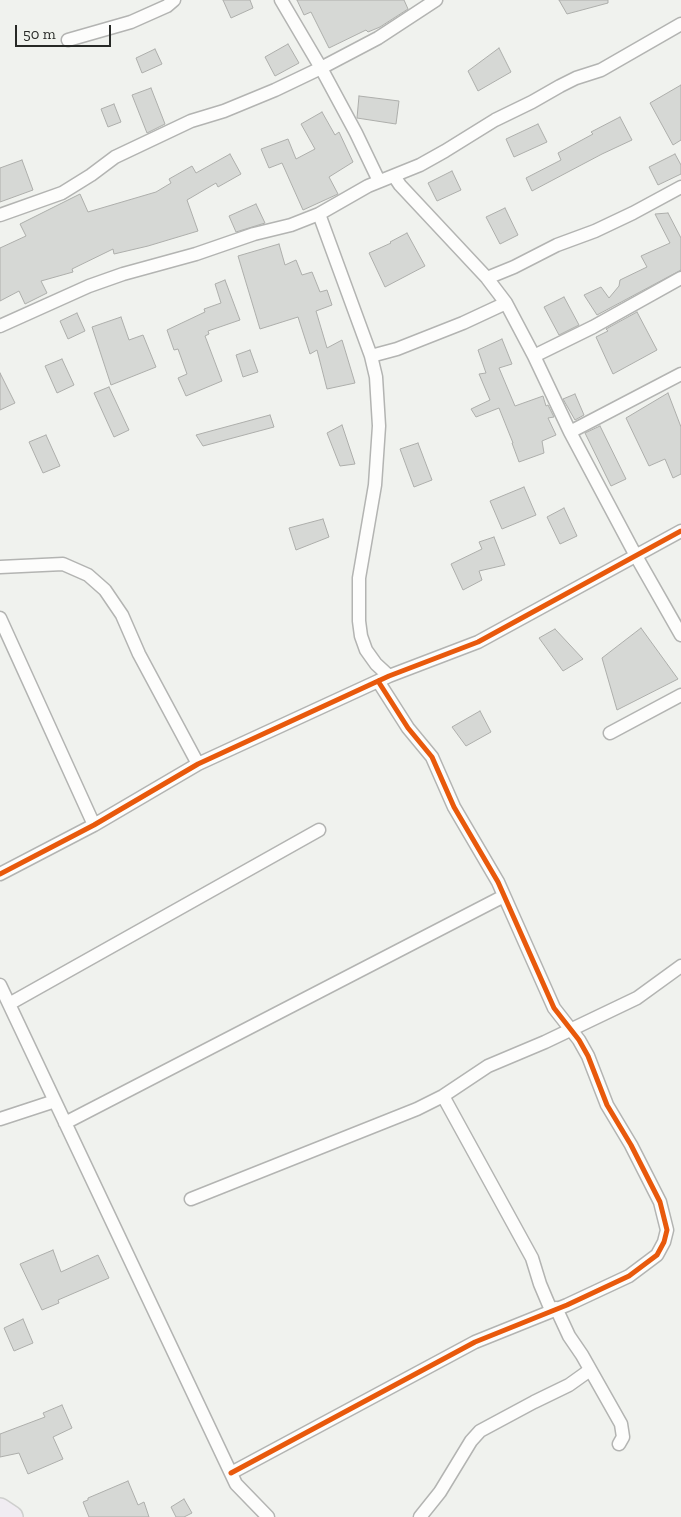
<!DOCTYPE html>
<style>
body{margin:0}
#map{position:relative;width:681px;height:1517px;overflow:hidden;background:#f0f2ee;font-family:"Zilla Slab",serif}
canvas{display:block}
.scale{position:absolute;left:15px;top:25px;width:96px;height:22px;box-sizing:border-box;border:2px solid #272926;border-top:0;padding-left:6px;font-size:15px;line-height:18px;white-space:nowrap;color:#272926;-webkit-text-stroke:4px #f0f3ed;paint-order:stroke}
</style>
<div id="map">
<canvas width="681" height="1517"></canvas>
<div class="scale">50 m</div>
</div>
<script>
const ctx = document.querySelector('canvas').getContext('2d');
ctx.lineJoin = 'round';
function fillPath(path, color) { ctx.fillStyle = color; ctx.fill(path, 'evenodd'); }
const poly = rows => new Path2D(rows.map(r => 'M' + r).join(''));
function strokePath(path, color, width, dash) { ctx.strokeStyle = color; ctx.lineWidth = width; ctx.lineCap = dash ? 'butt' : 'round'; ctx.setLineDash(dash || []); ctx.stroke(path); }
const building = poly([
 [223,0,250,0,253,8,231,18,223,0],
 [297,0,404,0,408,9,380,27,368,32,366,30,329,48,311,12,304,15,297,0],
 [559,0,608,0,608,3,567,14,559,0],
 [288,44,299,63,275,76,265,57,288,44],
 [499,48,511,72,478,91,468,71,499,48],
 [155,49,162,64,142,73,136,58,155,49],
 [681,85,681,140,673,145,650,103,681,85],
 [151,88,165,124,147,133,132,95,151,88],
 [359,96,399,101,396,124,357,118,359,96],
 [114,104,121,122,108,127,101,109,114,104],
 [322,112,335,135,339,132,353,162,329,177,338,194,303,210,282,163,269,168,261,149,288,139,296,159,315,149,301,124,322,112],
 [620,117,632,140,602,154,532,191,526,178,561,160,558,153,593,134,591,132,620,117],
 [538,124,547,142,514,157,506,139,538,124],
 [230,154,241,174,218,187,216,183,187,200,198,231,148,246,114,254,113,249,72,269,73,272,41,281,47,293,25,304,19,291,0,301,0,248,26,236,20,224,80,194,88,212,156,192,171,183,169,179,192,166,196,173,230,154],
 [675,154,681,165,681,174,658,185,649,167,675,154],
 [22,160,33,190,0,202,0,168,22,160],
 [452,171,461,190,437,201,428,183,452,171],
 [256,204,265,223,236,232,229,216,256,204],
 [505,208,518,235,500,244,486,217,505,208],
 [668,213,681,238,681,270,597,315,584,295,601,287,609,298,619,286,620,280,647,267,641,256,670,243,655,214,668,213],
 [407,233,425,266,385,287,369,253,391,243,390,242,407,233],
 [279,244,285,265,296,260,302,275,312,272,320,292,327,290,332,305,316,311,327,348,342,340,355,383,327,389,317,350,310,354,298,317,260,329,238,256,279,244],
 [225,280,240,320,208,331,209,334,205,336,222,381,186,396,178,378,187,374,178,349,174,350,167,330,205,312,204,309,221,303,215,284,225,280],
 [564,297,579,325,559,335,544,307,564,297],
 [637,312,657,350,613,374,596,337,608,331,606,329,637,312],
 [77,313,85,331,68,339,60,321,77,313],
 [121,317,129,340,143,335,156,367,111,385,92,327,121,317],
 [502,339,512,364,499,368,515,406,543,396,546,406,548,405,554,417,548,418,556,435,542,441,544,453,519,462,512,443,513,443,499,408,476,417,471,409,490,400,479,374,486,373,478,350,502,339],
 [250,350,258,372,243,377,236,355,250,350],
 [62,359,74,385,57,393,45,366,62,359],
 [0,373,15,403,0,410,0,373],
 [109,387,129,430,114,437,94,393,109,387],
 [668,393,681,427,681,474,673,478,665,459,649,466,626,418,668,393],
 [575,394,584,415,575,420,563,399,575,394],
 [270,415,274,427,203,446,196,435,270,415],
 [342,425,355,464,340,466,327,433,342,425],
 [600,426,626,479,611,486,585,433,600,426],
 [46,435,60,466,43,473,29,442,46,435],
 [418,443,432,480,414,487,400,449,418,443],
 [524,487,536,515,502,529,490,501,524,487],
 [564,508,577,536,560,544,547,517,564,508],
 [323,519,329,537,296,550,289,528,323,519],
 [494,537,505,565,479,571,482,580,463,590,451,564,482,549,479,542,494,537],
 [641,628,678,679,617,710,602,658,641,628],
 [555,629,583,659,563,671,539,638,555,629],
 [480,711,491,732,466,746,452,727,480,711],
 [53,1250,61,1272,98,1255,109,1278,58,1300,59,1303,42,1310,20,1264,53,1250],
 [23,1319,33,1343,14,1351,4,1328,23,1319],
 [62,1405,72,1428,53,1437,63,1459,28,1474,19,1453,0,1457,0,1434,45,1417,43,1413,62,1405],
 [128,1481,138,1505,144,1502,149,1517,89,1517,83,1502,88,1500,88,1498,128,1481],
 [184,1499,192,1513,184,1517,176,1517,171,1507,184,1499]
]);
fillPath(building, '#d6d8d5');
strokePath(building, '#adaeab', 1);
const minor = poly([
 [281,0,321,68,356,133,379,181],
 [68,40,131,22,167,6,174,0],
 [394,176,400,185,487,278,506,303,534,356,570,432,636,556,681,635],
 [319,214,371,356,376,377,379,426,375,485,359,578,359,621,361,636,366,650,376,664,389,676],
 [0,215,62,193,91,175,115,157,191,121,224,111,275,90,321,68,378,38,436,0],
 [487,278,514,267,557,245,595,231,633,213,681,187],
 [0,326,89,286,123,274,196,254,254,234,291,225,319,214,368,186,420,165,445,151,495,120,532,102,560,86,576,78,601,70,681,24],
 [371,356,397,349,463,323,506,303],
 [534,356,593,327,681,278],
 [570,432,681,374],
 [0,567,63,564,88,575,105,590,122,615,139,654,198,764],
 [0,618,94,825],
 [610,733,681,695],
 [0,874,94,825,198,764,389,676,478,642,681,531],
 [0,985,236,1484,268,1517],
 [9,1004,319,830],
 [443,1096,532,1258,540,1284,551,1310],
 [0,1119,55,1101],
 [65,1123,504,896],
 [191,1199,417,1109,443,1096,488,1066,545,1042,637,998,681,966],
 [556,1308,569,1336,582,1355,621,1424,623,1437,619,1444],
 [231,1473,475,1342,567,1305,629,1276,657,1255,664,1242,667,1230,660,1202,631,1145,607,1105,588,1056,579,1040,554,1008,498,882,454,807,432,757,408,728,378,681],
 [420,1517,440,1492,471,1441,480,1431,534,1402,569,1385,590,1370]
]);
const trunk = poly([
 [0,1509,12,1517]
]);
strokePath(minor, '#b3b4b2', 15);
strokePath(trunk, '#cecfcd', 24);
strokePath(minor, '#fdfdfc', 12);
strokePath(trunk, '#f0ecf2', 21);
strokePath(poly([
 [0,874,94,825,198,764,389,676,478,642,681,531],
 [231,1473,475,1342,567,1305,629,1276,657,1255,664,1242,667,1230,660,1202,631,1145,607,1105,588,1056,579,1040,554,1008,498,882,454,807,432,757,408,728,378,681]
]), '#e8590c', 5);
</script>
